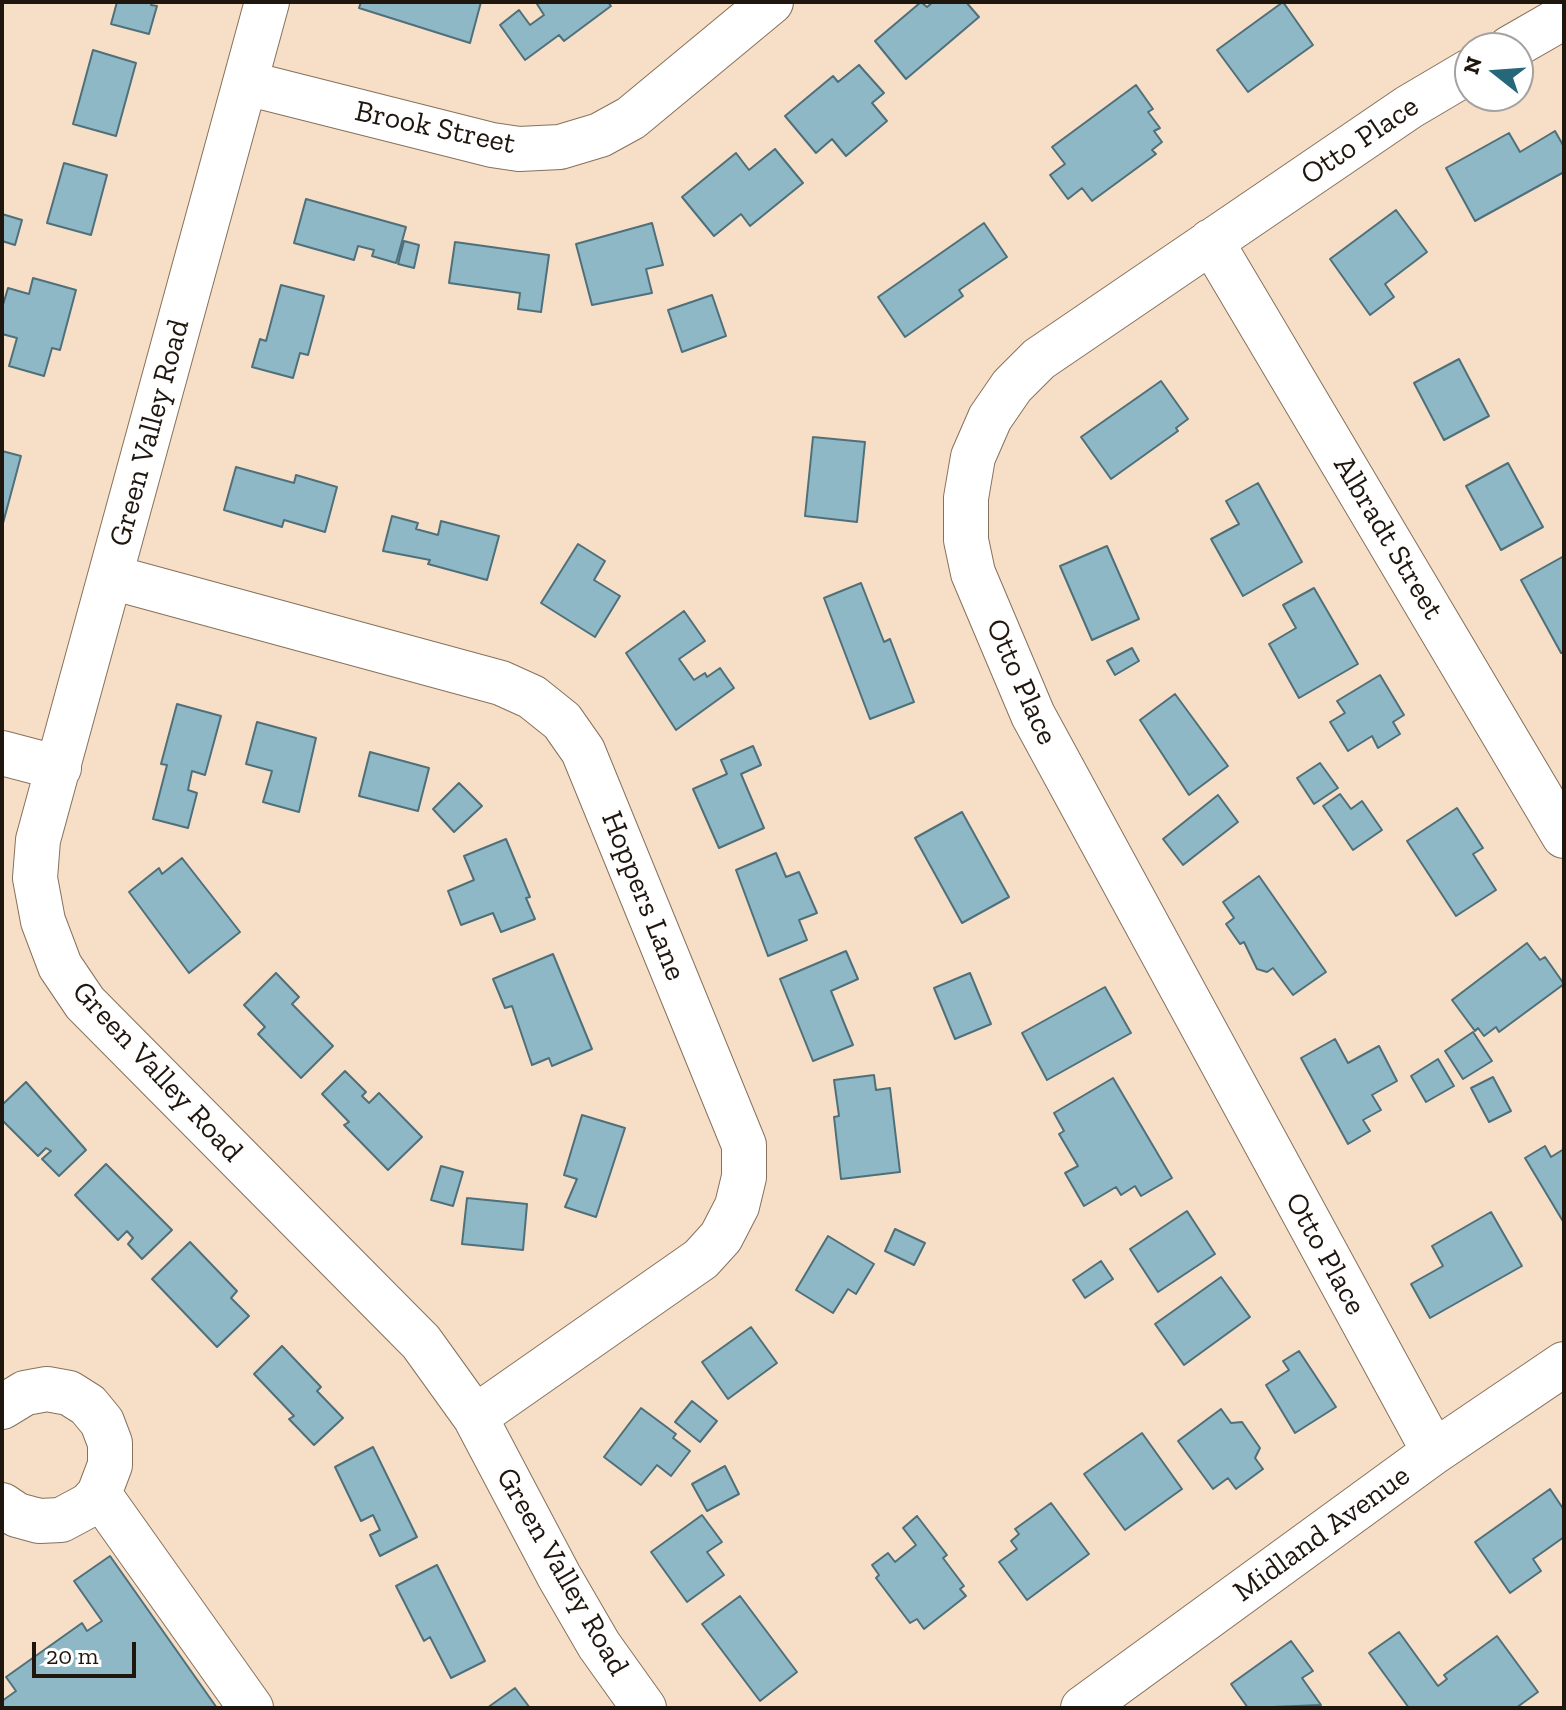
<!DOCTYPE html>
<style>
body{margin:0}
#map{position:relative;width:1566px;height:1710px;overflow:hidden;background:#f7dfc7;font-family:"Zilla Slab",serif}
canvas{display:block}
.frame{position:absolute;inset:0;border:4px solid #1f160e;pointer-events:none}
.north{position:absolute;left:1454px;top:32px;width:80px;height:80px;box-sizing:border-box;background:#fff;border:2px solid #a5a29f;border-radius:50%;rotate:287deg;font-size:22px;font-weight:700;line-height:32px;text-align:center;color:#1f160e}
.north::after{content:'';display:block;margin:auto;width:28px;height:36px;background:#246879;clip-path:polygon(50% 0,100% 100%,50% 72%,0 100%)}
.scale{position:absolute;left:32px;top:1642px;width:104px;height:36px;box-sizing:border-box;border:4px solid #1f160e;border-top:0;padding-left:10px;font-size:24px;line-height:28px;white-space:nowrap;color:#1f160e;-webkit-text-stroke:6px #fff;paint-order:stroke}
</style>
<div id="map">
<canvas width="1566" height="1710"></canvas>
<div class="frame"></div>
<div class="north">N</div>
<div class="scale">20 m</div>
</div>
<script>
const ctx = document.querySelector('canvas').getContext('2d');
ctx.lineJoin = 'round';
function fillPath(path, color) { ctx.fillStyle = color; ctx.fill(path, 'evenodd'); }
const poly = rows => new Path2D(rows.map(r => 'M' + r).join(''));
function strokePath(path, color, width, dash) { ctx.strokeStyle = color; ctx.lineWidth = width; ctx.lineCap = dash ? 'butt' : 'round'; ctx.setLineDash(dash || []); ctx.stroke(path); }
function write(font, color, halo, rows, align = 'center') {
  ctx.font = font + ' "Zilla Slab",serif'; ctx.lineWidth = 8; ctx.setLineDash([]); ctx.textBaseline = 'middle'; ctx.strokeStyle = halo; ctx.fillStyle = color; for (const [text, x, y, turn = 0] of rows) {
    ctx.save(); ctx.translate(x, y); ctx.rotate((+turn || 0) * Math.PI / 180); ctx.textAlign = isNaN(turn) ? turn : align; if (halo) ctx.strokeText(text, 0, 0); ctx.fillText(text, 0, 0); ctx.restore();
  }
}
const building = poly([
 [117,2,152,2,151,5,157,6,149,34,111,24,117,2],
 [361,2,481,2,470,43,359,8,361,2],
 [540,2,608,2,611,6,564,41,559,35,525,60,500,25,519,10,530,25,544,15,537,4,540,2],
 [921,2,927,7,933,2,966,2,979,17,906,79,875,41,921,2],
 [1283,2,1313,45,1248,92,1217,50,1283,2],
 [93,50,136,63,116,136,73,124,93,50],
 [859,65,884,93,872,103,887,121,846,156,832,139,816,153,785,116,833,76,838,82,859,65],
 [1136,85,1153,109,1148,112,1160,128,1154,131,1162,142,1152,150,1156,154,1092,201,1082,188,1068,199,1050,175,1065,164,1052,147,1136,85],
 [1555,131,1564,147,1564,172,1475,221,1446,168,1509,133,1520,152,1555,131],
 [775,149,803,183,750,226,741,214,714,236,682,197,736,153,749,170,775,149],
 [64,163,107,175,91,235,47,223,64,163],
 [306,199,406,227,396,263,372,256,374,250,358,246,354,260,294,243,306,199],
 [1396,210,1427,252,1385,284,1394,297,1370,315,1330,259,1396,210],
 [2,214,22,220,15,245,2,241,2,214],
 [652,223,663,265,646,269,652,293,592,305,576,244,652,223],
 [984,223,1007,257,959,290,963,296,905,337,878,297,984,223],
 [404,241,419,245,414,268,398,264,404,241],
 [455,242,549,255,541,312,518,309,520,293,449,283,455,242],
 [33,278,76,290,60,350,52,348,44,376,9,366,17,338,2,334,2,308,8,288,29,294,33,278],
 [281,285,324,296,308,355,300,353,293,378,252,367,260,339,266,341,281,285],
 [712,295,726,336,682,352,668,310,712,295],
 [1459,359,1489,416,1444,440,1414,383,1459,359],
 [1161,381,1188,419,1176,428,1178,431,1111,479,1081,437,1161,381],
 [813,437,865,442,857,522,805,516,813,437],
 [2,451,21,456,2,527,2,451],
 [1508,463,1543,527,1501,550,1466,486,1508,463],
 [236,467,294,483,296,475,337,487,325,532,284,520,282,527,224,510,236,467],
 [1258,483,1302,562,1243,596,1211,539,1239,524,1226,501,1258,483],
 [392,516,418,523,416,529,438,535,441,521,499,536,487,580,428,564,430,560,383,551,392,516],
 [578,544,605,561,594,580,620,596,595,637,541,603,578,544],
 [1107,546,1139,619,1092,640,1060,566,1107,546],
 [1564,556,1564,652,1561,653,1521,580,1564,556],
 [861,583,884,642,890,639,914,702,870,719,824,598,861,583],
 [1314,588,1358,664,1299,698,1269,644,1296,628,1283,605,1314,588],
 [684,611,705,641,679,659,694,680,705,673,707,677,720,668,734,688,676,730,626,653,684,611],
 [1132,648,1139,661,1115,675,1107,661,1132,648],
 [1380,675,1404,715,1393,722,1400,734,1378,748,1372,736,1348,751,1330,722,1345,713,1337,701,1380,675],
 [1175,694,1228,766,1189,795,1140,720,1175,694],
 [177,704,221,716,205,775,192,771,188,790,197,793,188,828,153,819,167,765,161,764,177,704],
 [257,722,316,738,299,812,263,802,272,771,246,764,257,722],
 [753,746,761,765,741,774,764,828,719,848,693,789,727,774,721,760,753,746],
 [370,752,429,768,418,811,359,796,370,752],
 [1320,763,1338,788,1314,804,1297,778,1320,763],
 [459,783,482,806,454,832,433,809,459,783],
 [1340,794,1351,809,1362,801,1382,830,1353,850,1323,806,1340,794],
 [1218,795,1238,822,1183,865,1163,839,1218,795],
 [1457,808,1483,848,1473,854,1496,890,1456,916,1407,841,1457,808],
 [962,812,1009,897,962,923,915,838,962,812],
 [506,839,530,897,526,898,535,919,501,932,493,913,461,925,448,891,474,880,464,856,506,839],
 [776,853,786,877,799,872,817,913,799,920,807,940,768,956,736,870,776,853],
 [182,858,240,932,189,973,129,892,159,868,162,874,182,858],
 [1259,876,1326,972,1293,995,1273,968,1267,972,1257,969,1244,942,1240,944,1226,924,1234,918,1223,902,1259,876],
 [1527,943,1540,960,1545,957,1564,984,1499,1032,1496,1027,1484,1036,1478,1028,1475,1031,1452,1000,1527,943],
 [846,951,858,979,831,991,853,1045,813,1061,780,979,846,951],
 [553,954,592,1049,552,1066,549,1058,532,1065,512,1006,505,1008,493,979,553,954],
 [276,973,299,997,292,1004,333,1046,301,1078,258,1034,265,1027,244,1005,276,973],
 [970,973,991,1024,955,1039,934,988,970,973],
 [1105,987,1131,1033,1047,1080,1022,1033,1105,987],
 [1473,1032,1492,1061,1463,1079,1445,1051,1473,1032],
 [1335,1039,1348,1063,1379,1046,1397,1081,1372,1095,1381,1110,1363,1120,1370,1131,1348,1144,1301,1058,1335,1039],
 [1438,1059,1454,1086,1426,1102,1411,1076,1438,1059],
 [345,1071,366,1092,362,1096,369,1103,379,1093,422,1137,388,1170,344,1125,349,1122,322,1094,345,1071],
 [874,1075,876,1090,890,1088,900,1172,841,1179,834,1117,839,1116,834,1080,874,1075],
 [1493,1077,1511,1111,1489,1122,1471,1088,1493,1077],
 [1113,1078,1172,1178,1141,1196,1135,1186,1121,1195,1116,1187,1084,1206,1065,1173,1078,1166,1059,1134,1064,1131,1054,1113,1113,1078],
 [26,1082,86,1150,59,1176,42,1159,51,1151,46,1148,38,1156,2,1120,2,1105,26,1082],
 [582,1115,625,1128,596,1217,565,1207,577,1179,564,1175,582,1115],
 [1545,1146,1551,1157,1564,1149,1564,1223,1525,1158,1545,1146],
 [106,1164,172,1230,142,1259,128,1244,133,1238,127,1231,118,1240,75,1195,106,1164],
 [441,1166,463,1172,453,1206,431,1200,441,1166],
 [467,1198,527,1204,523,1250,462,1244,467,1198],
 [1187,1211,1215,1254,1158,1292,1130,1249,1187,1211],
 [1491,1212,1522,1266,1430,1318,1411,1284,1443,1266,1432,1246,1491,1212],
 [895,1229,925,1243,914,1265,885,1251,895,1229],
 [828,1236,874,1264,856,1294,848,1289,833,1313,796,1290,828,1236],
 [190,1242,237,1291,231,1298,249,1316,217,1347,152,1279,190,1242],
 [1101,1261,1113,1279,1085,1298,1073,1280,1101,1261],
 [1221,1277,1250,1317,1184,1365,1155,1324,1221,1277],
 [751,1327,777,1363,728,1399,702,1362,751,1327],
 [282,1346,321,1387,317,1391,343,1418,314,1445,289,1419,294,1416,254,1374,282,1346],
 [1299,1351,1336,1407,1295,1433,1266,1385,1289,1370,1283,1361,1299,1351],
 [692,1401,717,1421,700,1442,675,1422,692,1401],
 [641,1408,676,1434,673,1438,690,1451,671,1476,657,1465,641,1485,604,1457,641,1408],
 [1221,1409,1231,1423,1242,1422,1260,1448,1255,1458,1263,1469,1236,1489,1228,1478,1213,1489,1178,1441,1221,1409],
 [1142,1433,1182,1489,1125,1530,1084,1474,1142,1433],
 [373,1447,417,1537,380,1556,370,1535,380,1530,373,1515,361,1521,335,1467,373,1447],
 [725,1466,739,1494,707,1511,692,1484,725,1466],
 [1550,1489,1564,1510,1564,1537,1533,1559,1541,1571,1510,1593,1475,1542,1550,1489],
 [1051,1503,1089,1554,1027,1600,999,1562,1017,1549,1011,1541,1019,1534,1015,1529,1051,1503],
 [702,1515,722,1542,707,1552,724,1575,687,1602,651,1552,702,1515],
 [917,1516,947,1555,943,1558,964,1586,960,1589,966,1596,924,1629,917,1619,910,1623,876,1578,879,1575,872,1565,888,1553,895,1562,916,1545,903,1528,917,1516],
 [110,1556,217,1708,2,1708,2,1701,16,1691,6,1677,82,1623,87,1631,102,1621,74,1581,110,1556],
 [437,1565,485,1661,451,1678,430,1637,424,1641,396,1586,437,1565],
 [740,1596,797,1672,760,1701,702,1624,740,1596],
 [1399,1632,1438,1686,1447,1679,1444,1675,1497,1636,1538,1692,1516,1708,1409,1708,1369,1653,1399,1632],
 [1291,1641,1313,1671,1302,1678,1321,1705,1248,1708,1231,1684,1291,1641],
 [515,1688,530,1708,487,1708,515,1688]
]);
fillPath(building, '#8eb8c5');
strokePath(building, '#4f707a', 2);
const minor = poly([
 [267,2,38,840,35,878,43,921,60,966,85,1003,421,1342,475,1417,559,1576,599,1645,644,1708],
 [1510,48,1564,17],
 [246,83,492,145,519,149,560,147,600,135,631,118,771,2],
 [1211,241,1564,836],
 [111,577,501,683,532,697,562,721,583,751,744,1145,744,1177,737,1206,721,1237,701,1259,475,1417],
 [2,753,59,768],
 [2,1407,25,1393,47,1389,69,1393,88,1405,102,1422,110,1443,110,1465,99,1494,89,1505,61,1520,39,1521,17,1515,2,1505],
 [1434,1452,1033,715,973,573,966,540,966,498,973,457,990,418,1012,386,1039,359,1409,107,1470,71],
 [99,1494,251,1708],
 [1083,1708,1434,1452,1564,1364]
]);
strokePath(minor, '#86715c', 46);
strokePath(minor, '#fff', 44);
write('30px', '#1f160e', '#fff', [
 ["Brook Street",435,128,12],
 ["Otto Place",1360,141,-34],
 ["Green Valley Road",150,433,-75],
 ["Albradt Street",1388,538,59],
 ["Otto Place",1021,682,66],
 ["Hoppers Lane",643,896,68],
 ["Green Valley Road",157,1072,47],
 ["Otto Place",1325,1254,61],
 ["Midland Avenue",1322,1534,-36],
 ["Green Valley Road",562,1572,60]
]);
</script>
